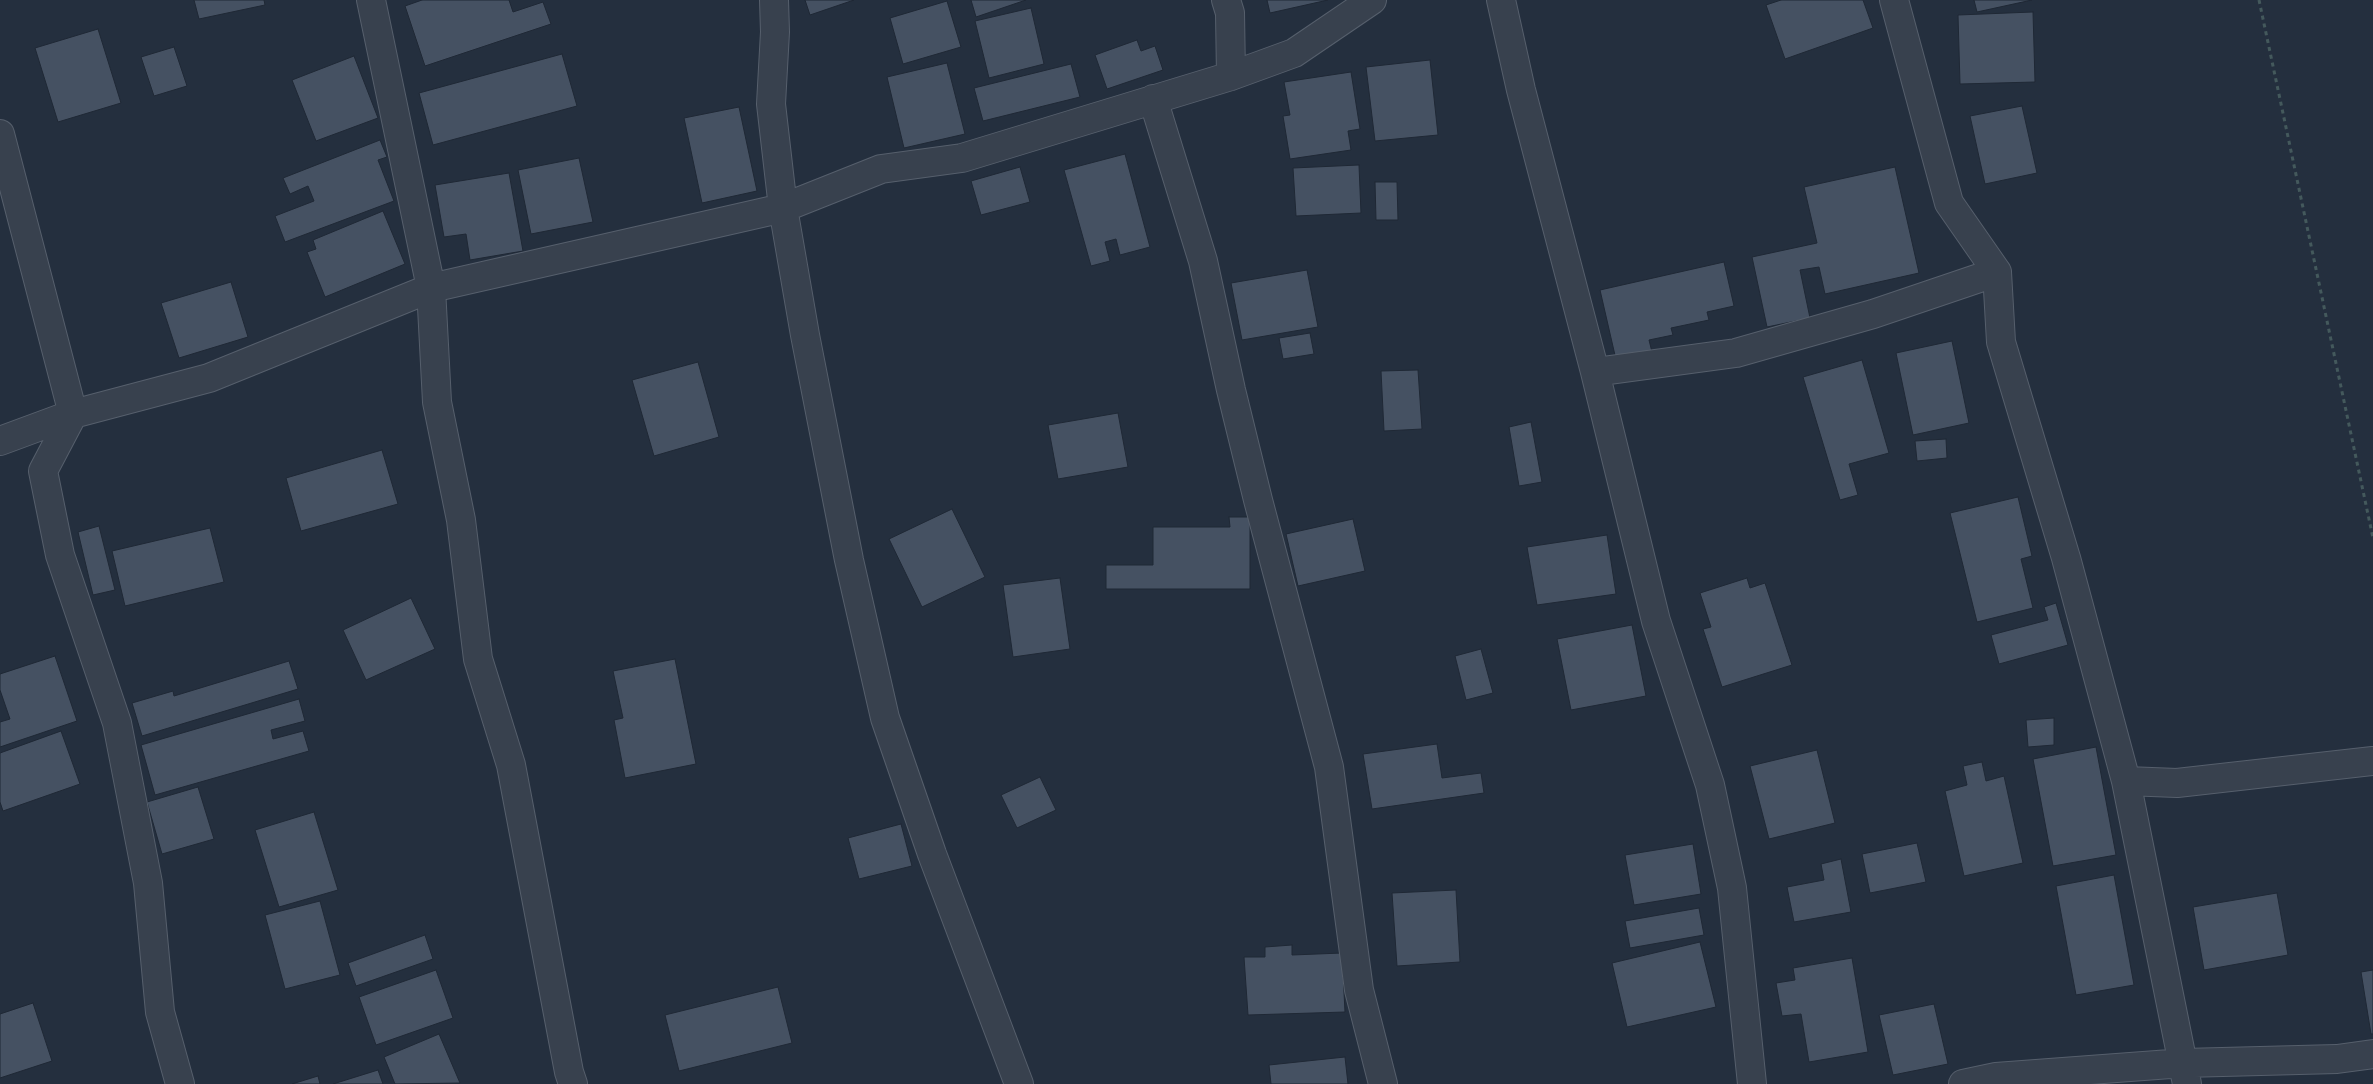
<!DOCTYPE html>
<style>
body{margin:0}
canvas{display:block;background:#242f3e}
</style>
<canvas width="2373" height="1084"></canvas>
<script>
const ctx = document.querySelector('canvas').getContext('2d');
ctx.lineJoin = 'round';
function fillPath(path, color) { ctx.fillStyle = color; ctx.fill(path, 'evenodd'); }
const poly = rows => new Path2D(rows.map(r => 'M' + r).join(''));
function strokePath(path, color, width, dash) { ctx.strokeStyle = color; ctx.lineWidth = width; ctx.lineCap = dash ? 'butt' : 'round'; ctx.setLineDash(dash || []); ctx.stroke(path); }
const building = poly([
 [194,0,264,0,265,5,199,19,194,0],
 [422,0,509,0,513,12,543,2,551,24,425,66,405,6,422,0],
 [805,0,854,0,810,15,805,0],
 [971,0,1026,0,976,17,971,0],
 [1267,0,1328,0,1270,13,1267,0],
 [1781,0,1863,0,1873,28,1785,59,1766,5,1781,0],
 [1974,0,2032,0,1977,12,1974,0],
 [947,1,961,47,903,64,890,18,947,1],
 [1031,8,1044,64,989,78,975,21,1031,8],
 [2033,12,2035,82,1960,84,1958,15,2033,12],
 [98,29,121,103,58,122,35,48,98,29],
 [1137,40,1141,51,1155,46,1163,70,1107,89,1095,55,1137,40],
 [174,47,187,86,154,96,141,57,174,47],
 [562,54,577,106,433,145,419,93,562,54],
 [354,56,378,118,316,141,292,80,354,56],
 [1430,60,1438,135,1375,141,1366,67,1430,60],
 [947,63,965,134,904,148,887,77,947,63],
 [1071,64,1080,97,983,121,974,88,1071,64],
 [1351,72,1360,129,1348,131,1351,150,1290,159,1283,116,1290,115,1284,82,1351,72],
 [2022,106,2037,173,1985,184,1970,116,2022,106],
 [739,107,757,191,702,203,684,118,739,107],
 [380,140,387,157,378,160,394,201,285,242,275,216,314,201,308,186,290,194,283,178,380,140],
 [1125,154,1150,247,1120,255,1116,239,1105,242,1110,261,1091,266,1064,170,1125,154],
 [579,158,593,222,531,234,518,170,579,158],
 [1359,165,1361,213,1296,216,1293,168,1359,165],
 [1020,167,1030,202,981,215,971,181,1020,167],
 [1895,167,1919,273,1825,294,1819,267,1800,270,1810,318,1767,327,1752,257,1817,243,1804,187,1895,167],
 [509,173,523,251,470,260,466,234,444,237,435,185,509,173],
 [1375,182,1397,182,1398,220,1376,220,1375,182],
 [383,211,405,264,325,297,307,252,316,249,313,240,383,211],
 [1724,262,1734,306,1707,312,1709,320,1671,328,1673,335,1649,340,1653,356,1617,364,1600,290,1724,262],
 [1307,270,1318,327,1242,340,1231,283,1307,270],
 [231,282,248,337,179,358,161,303,231,282],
 [1310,333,1314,354,1283,359,1279,338,1310,333],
 [1952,341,1969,423,1913,435,1896,353,1952,341],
 [1862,360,1889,453,1849,464,1858,495,1840,500,1803,377,1862,360],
 [698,362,719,437,654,456,632,380,698,362],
 [1418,370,1422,429,1384,431,1381,371,1418,370],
 [1118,413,1128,467,1058,479,1048,425,1118,413],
 [1531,422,1542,482,1519,486,1509,427,1531,422],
 [1946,439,1947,458,1917,461,1915,441,1946,439],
 [382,450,398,504,301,531,286,478,382,450],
 [2018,497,2032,556,2021,559,2033,608,1977,622,1950,513,2018,497],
 [952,509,985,577,922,607,889,539,952,509],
 [1229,517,1250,517,1250,589,1106,589,1106,565,1153,565,1153,527,1230,527,1229,517],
 [1353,519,1365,571,1298,586,1286,534,1353,519],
 [99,526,115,590,93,595,78,532,99,526],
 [210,528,224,582,125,606,112,551,210,528],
 [1607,535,1616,594,1537,605,1527,547,1607,535],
 [1060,578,1070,649,1013,657,1003,585,1060,578],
 [1747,578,1750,588,1765,583,1792,665,1722,687,1703,629,1711,627,1700,593,1747,578],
 [411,598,435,649,366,680,343,630,411,598],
 [2056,603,2068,645,1999,664,1991,635,2048,620,2044,607,2056,603],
 [1632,625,1646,696,1571,710,1557,639,1632,625],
 [1481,649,1493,693,1466,700,1455,656,1481,649],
 [55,656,77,721,0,747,0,722,10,719,0,690,0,674,55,656],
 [675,659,696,764,625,778,614,720,623,718,613,671,675,659],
 [289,661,298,689,142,736,132,703,173,691,174,696,289,661],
 [299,699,305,721,271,730,273,739,303,731,309,751,155,795,141,745,299,699],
 [2054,718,2054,745,2028,747,2026,720,2054,718],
 [61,731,80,784,3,811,0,802,0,753,61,731],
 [1437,744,1442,778,1481,773,1484,793,1372,809,1363,754,1437,744],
 [2096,747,2116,855,2053,866,2033,759,2096,747],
 [1817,750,1835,823,1769,839,1750,766,1817,750],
 [1982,762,1986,781,2004,776,2023,863,1964,876,1945,791,1967,785,1963,766,1982,762],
 [1040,777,1056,810,1017,828,1001,795,1040,777],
 [198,787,214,839,162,854,147,802,198,787],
 [314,812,338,890,279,907,255,830,314,812],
 [901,824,912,866,859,879,848,838,901,824],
 [1917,843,1926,882,1870,893,1862,854,1917,843],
 [1693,844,1701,894,1634,905,1625,855,1693,844],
 [1841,859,1851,912,1794,922,1787,887,1824,880,1821,864,1841,859],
 [2114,875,2134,985,2076,995,2056,886,2114,875],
 [1456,890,1460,962,1397,966,1392,893,1456,890],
 [2277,893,2288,955,2204,970,2193,907,2277,893],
 [320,901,340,975,285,989,265,915,320,901],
 [1699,908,1704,935,1630,948,1625,921,1699,908],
 [425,935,433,959,356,986,348,963,425,935],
 [1700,942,1716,1007,1627,1027,1612,963,1700,942],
 [1292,945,1292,955,1342,953,1345,1012,1248,1015,1244,957,1265,957,1265,947,1292,945],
 [1852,958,1868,1052,1809,1062,1801,1014,1782,1016,1776,983,1795,980,1793,968,1852,958],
 [436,970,453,1018,376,1045,359,997,436,970],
 [2373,970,2373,1034,2371,1034,2361,972,2373,970],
 [778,987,792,1043,679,1071,665,1015,778,987],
 [33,1003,52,1061,0,1078,0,1014,33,1003],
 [1934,1004,1948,1064,1893,1075,1879,1015,1934,1004],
 [439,1034,460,1083,395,1084,384,1057,439,1034],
 [1345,1057,1348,1084,1271,1084,1269,1065,1345,1057],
 [378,1070,383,1084,333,1084,378,1070],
 [318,1076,320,1084,292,1084,318,1076]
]);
fillPath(building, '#455162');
strokePath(building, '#1f2835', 1);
const street = poly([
 [371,0,431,288,437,402,461,520,478,659,511,765,569,1072,573,1084],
 [774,0,775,32,771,104,783,208,805,335,849,560,885,718,932,854,1019,1084],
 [1226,0,1230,13,1231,76],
 [1501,0,1521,90,1595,372,1656,621,1710,785,1732,888,1752,1084],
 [1894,0,1949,203,1997,272,2001,342,2066,558,2126,781,2187,1084],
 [1153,99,1203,261,1231,390,1258,500,1329,767,1359,990,1383,1084],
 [0,134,73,414,43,471,60,555,117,723,148,883,160,1012,180,1084],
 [1595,372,1736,353,1873,314,1997,272],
 [0,441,73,414,209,378,431,288,783,208,881,169,962,158,1231,76,1294,53,1372,0],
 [2126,781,2177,783,2373,761],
 [1963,1084,1996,1077,2184,1063,2337,1059,2373,1054]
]);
strokePath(street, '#565f6c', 30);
strokePath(poly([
 [2259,0,2373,538]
]), '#44595c', 3, [4, 4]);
strokePath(street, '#38414e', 28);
</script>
